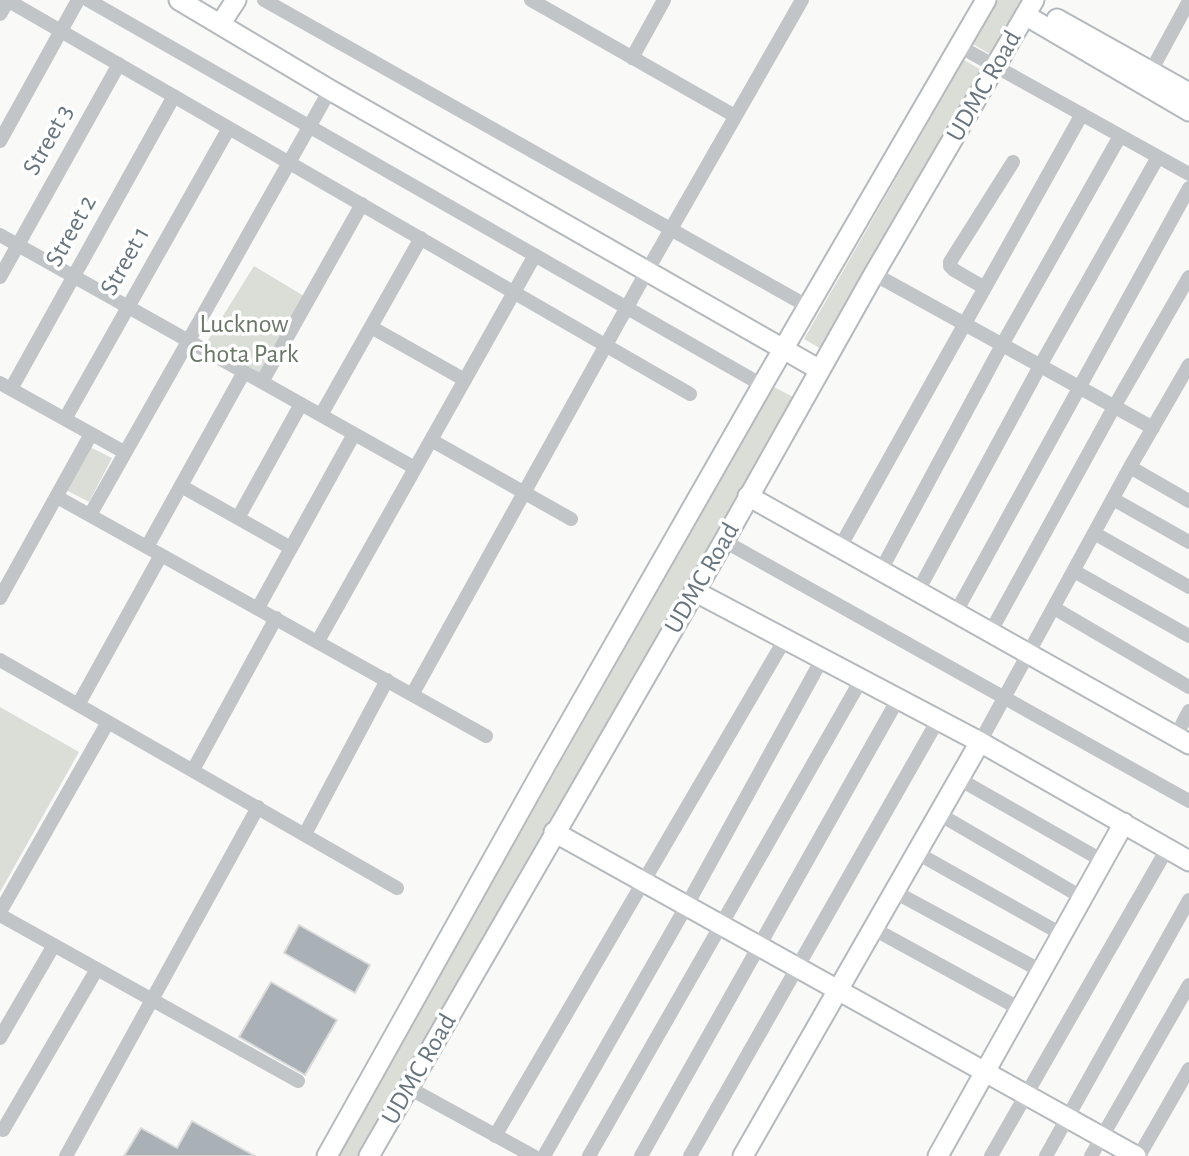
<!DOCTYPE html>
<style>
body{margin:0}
canvas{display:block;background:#f9f9f8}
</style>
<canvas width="1189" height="1156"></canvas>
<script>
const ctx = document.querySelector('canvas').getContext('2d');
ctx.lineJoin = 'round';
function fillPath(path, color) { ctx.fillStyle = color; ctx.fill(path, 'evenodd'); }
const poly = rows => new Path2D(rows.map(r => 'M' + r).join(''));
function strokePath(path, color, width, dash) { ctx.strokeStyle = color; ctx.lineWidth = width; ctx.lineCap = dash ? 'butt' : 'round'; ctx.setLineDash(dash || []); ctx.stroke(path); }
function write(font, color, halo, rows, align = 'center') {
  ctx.font = font + ' "Alegreya Sans",sans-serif'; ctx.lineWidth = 7; ctx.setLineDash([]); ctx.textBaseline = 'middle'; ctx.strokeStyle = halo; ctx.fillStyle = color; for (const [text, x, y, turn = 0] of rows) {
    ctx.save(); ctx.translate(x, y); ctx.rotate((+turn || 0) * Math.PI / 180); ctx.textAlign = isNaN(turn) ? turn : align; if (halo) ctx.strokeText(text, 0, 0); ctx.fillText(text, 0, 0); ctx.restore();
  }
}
fillPath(poly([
 [998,0,1025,0,993,56,973,44],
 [964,60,983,71,823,350,804,339],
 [254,266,304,296,255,381,211,356,208,340],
 [774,387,793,397,361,1156,336,1156],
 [90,447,112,458,89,502,66,490],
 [0,707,79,752,0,892]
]), '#daded7');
const building = poly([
 [299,925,370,965,355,993,284,953,299,925],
 [271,982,337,1020,305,1075,239,1037,271,982],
 [192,1121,255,1156,124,1156,141,1128,177,1148,192,1121]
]);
fillPath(building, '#a9b0b6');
strokePath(building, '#dbdbda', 2);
const secondary = poly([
 [179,0,330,90,820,370],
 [1025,15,1189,111],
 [1057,19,1189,93],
 [221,23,236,0],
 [748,496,1189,744],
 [694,591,980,742,1189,861],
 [554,832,1136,1156],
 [327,1156,545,766,767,377,986,0],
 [369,1156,724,541,874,274,1034,0],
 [743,1156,980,742],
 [938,1156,1124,823]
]);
strokePath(secondary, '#b4b9bd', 23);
strokePath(poly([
 [7,0,690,394],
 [88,0,762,385],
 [264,0,807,306],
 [531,0,735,116],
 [0,14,8,1],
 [959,46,1189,174],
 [632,58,664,0],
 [1151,71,1189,1],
 [0,141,78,0],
 [0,235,415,468],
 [874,274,1153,428],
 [0,277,119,64],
 [983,287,954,270,950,266,950,262,1013,162],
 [371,327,465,380],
 [262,382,362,204],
 [0,383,124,452],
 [11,389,174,96],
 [321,415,421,238],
 [65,419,229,128],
 [431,440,571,519],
 [1130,467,1189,501],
 [181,486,291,548,258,608],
 [57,497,486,736],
 [1113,499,1189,542],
 [90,515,330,90],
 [238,518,301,404],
 [1094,533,1189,587],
 [724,541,1189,801],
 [147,547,244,372],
 [840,547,1082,114],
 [291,548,354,434],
 [881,570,1002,345,1120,136],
 [1074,571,1189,636],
 [918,591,1040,366,1158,157],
 [0,598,91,434],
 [1054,608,1189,687],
 [956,612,1189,188],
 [991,631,1114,407,1189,277],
 [318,641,535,255],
 [0,660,397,888],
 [413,693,647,271,802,0],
 [78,705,161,555],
 [1176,736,1189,711],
 [980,742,1130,467,1189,365],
 [193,770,276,618],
 [959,779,1103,861],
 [939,814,1083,898],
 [305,834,387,680],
 [917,853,1063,935],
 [895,892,1043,972],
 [0,912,108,722],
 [0,915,298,1081],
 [874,929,1022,1010],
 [0,1038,54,945],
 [409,1088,533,1156],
 [0,1128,3,1130,97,969],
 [495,1136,785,639],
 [66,1156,258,807],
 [544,1156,687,905,822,659],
 [589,1156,861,680],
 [641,1156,898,699],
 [690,1156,938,720],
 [991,1156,1167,849],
 [1046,1156,1189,900],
 [1091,1156,1189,985],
 [1139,1156,1189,1069]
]), '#c1c5c8', 14);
strokePath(secondary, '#fff', 19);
write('26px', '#67757f', '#fff', [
 ["UDMC Road",984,86,-60],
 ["Street 3",48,140,-61],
 ["Street 2",71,231,-61],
 ["Street 1",125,261,-61],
 ["UDMC Road",702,578,-60],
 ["UDMC Road",419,1069,-60]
]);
write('26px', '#697866', '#fff', [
 ["Lucknow",244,324],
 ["Chota Park",244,354]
]);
</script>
